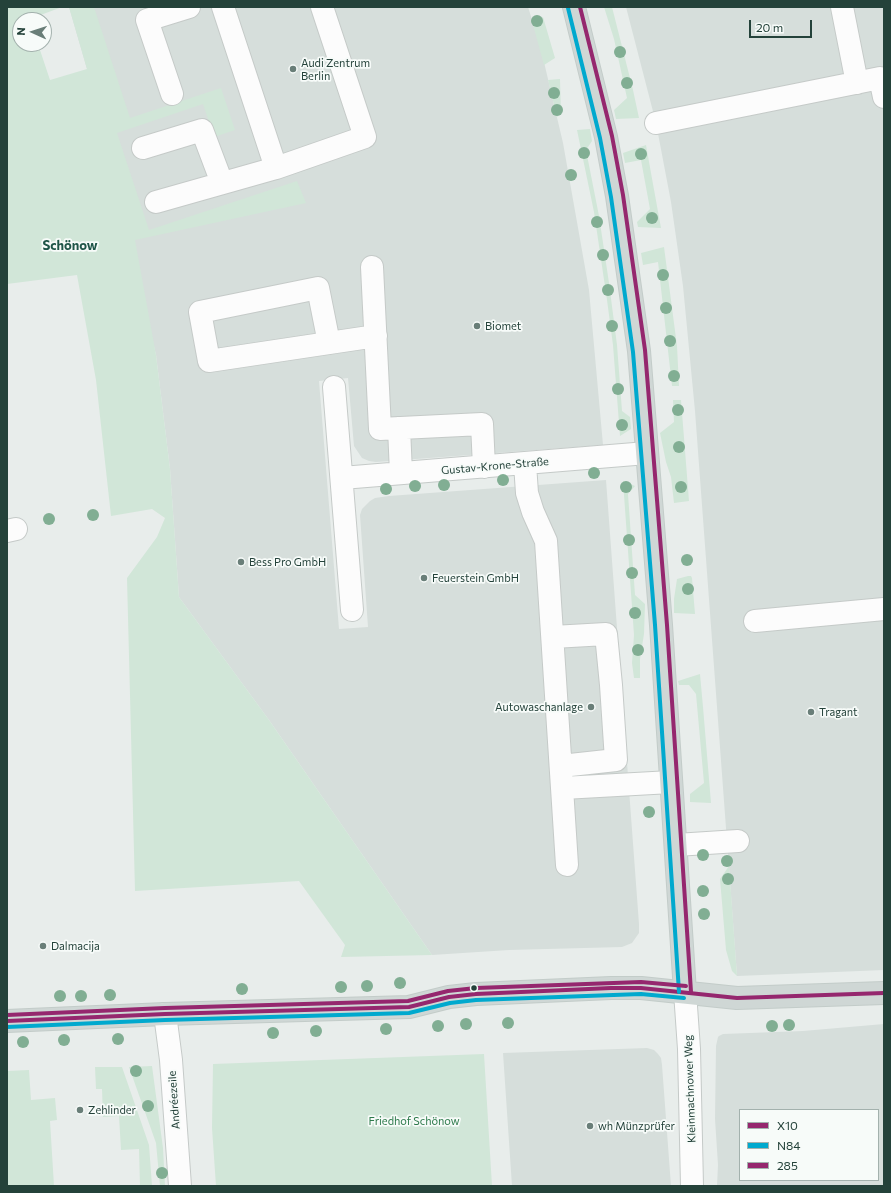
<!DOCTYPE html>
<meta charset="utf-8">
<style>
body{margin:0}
#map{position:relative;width:891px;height:1193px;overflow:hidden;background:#e8edeb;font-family:Commissioner,sans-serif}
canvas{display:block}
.frame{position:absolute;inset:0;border:8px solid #24423a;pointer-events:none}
.legend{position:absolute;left:739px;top:1109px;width:140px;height:72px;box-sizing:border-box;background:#f7fbf9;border:1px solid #a3b1ad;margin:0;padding:5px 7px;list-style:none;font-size:12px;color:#24423a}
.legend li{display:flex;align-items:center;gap:8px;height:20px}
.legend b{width:20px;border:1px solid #a3b1ad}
.north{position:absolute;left:12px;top:12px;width:40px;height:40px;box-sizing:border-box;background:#f7fbf9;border:1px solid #a3b1ad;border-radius:50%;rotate:273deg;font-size:11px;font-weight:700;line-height:16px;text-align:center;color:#24423a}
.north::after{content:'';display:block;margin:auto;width:14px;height:18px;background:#697e78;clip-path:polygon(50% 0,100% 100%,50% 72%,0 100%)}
.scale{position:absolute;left:749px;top:20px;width:63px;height:18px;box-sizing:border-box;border:2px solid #24423a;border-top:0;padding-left:5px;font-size:12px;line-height:14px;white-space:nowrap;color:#24423a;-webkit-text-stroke:3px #f7fbf9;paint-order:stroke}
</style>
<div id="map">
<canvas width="891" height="1193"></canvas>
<div class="frame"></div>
<ul class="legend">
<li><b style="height:5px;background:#95276e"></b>X10</li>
<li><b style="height:5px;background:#00a9ce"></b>N84</li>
<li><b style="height:5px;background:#95276e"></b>285</li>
</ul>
<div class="north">N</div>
<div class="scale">20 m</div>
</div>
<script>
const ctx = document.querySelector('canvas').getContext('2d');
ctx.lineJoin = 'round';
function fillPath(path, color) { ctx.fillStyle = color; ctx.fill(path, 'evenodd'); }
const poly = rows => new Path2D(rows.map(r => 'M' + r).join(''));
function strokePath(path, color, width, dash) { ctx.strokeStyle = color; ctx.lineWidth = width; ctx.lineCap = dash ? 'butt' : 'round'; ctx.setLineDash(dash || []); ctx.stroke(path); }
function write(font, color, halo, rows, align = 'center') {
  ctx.font = font + ' Commissioner,sans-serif'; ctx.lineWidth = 3.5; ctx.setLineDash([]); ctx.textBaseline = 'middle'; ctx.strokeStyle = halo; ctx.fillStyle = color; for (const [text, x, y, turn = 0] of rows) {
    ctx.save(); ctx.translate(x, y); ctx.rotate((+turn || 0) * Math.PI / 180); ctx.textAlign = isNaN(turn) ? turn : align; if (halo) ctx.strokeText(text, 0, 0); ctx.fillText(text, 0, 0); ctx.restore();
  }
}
fillPath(poly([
 [69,7,528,7,540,45,563,143,589,290,603,445,376,462,369,461,362,458,354,446,348,378,319,381,339,629,368,627,360,515,362,509,370,501,375,498,389,496,606,480,639,924,639,933,632,943,622,947,509,950,432,955,269,720,179,597,170,469,156,355,87,69],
 [626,7,884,7,884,970,737,976,695,411,683,286,671,202,656,123],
 [884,1024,884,1186,717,1186,718,1165,715,1119,716,1046,718,1037,719,1036,723,1034,803,1031],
 [740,1110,878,1110,878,1180,740,1180],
 [647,1048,654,1050,658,1054,661,1058,662,1065,671,1186,512,1186,503,1053]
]), '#d6dedb');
fillPath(poly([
 [7,7,62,7,30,19,30,20,20,20,20,44,38,44,50,80,87,69,69,7,94,7,130,118,221,88,235,130,214,137,203,104,117,133,149,230,297,181,306,203,135,240,156,355,170,469,179,597,269,720,432,955,341,957,345,945,299,881,135,891,127,578,157,537,165,518,152,509,111,516,96,380,77,275,7,284],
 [604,7,612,7,633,90,639,118,616,119,614,110,627,98,614,39],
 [543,17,555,58,544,65,532,21],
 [560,79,561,113,557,117,548,80],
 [590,129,592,141,586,150,599,216,609,283,617,345,622,411,630,417,631,429,620,436,613,345,607,300,594,212,577,130],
 [646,145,651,173,661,228,638,227,637,222,650,209,641,160,625,163,623,153],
 [664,247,677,346,679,386,672,386,658,262,643,265,641,253],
 [673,400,681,400,689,501,674,503,671,477,666,462,660,433,674,422],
 [623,481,635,486,628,494,635,595,645,604,644,634,640,659,640,678,634,678,632,663,634,635],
 [688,576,691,576,692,578,695,614,674,613,674,599,677,579],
 [700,674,703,707,711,803,690,802,690,794,704,783,696,694,689,685,679,685,678,681],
 [729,866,737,976,732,971,726,950,720,879],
 [484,1054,492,1186,216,1186,212,1128,213,1064],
 [152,1066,163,1148,165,1186,160,1186,156,1143,129,1067],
 [95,1067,122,1067,149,1145,152,1186,140,1186,139,1149,121,1150,119,1116,103,1117,102,1089,96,1089],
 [29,1070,31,1100,55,1098,57,1120,50,1121,54,1186,7,1186,7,1071]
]), '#d1e6d8');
const minor = poly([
 [223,7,276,168,365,137,322,7],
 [842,7,857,83],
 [172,94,147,20,189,7],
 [656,123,880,78,884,97],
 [143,148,202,130,222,183],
 [156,202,276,168],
 [372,267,380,429,482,424,484,467],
 [329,343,318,288,200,312,209,361,329,343,376,336],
 [334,387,352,610],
 [399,428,401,473],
 [525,464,527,493,533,512,546,541,567,865],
 [342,478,647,453],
 [7,531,16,529],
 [755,621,884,609],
 [553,637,606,634,611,685,616,760,561,766],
 [563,788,671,782],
 [676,845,738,841],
 [685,992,689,1049,692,1186],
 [165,1014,171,1060,180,1186]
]);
const major = poly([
 [574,7,606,137,617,196,639,351,661,625,685,992],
 [7,1021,165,1014,409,1007,449,997,476,994,611,988,641,988,737,998,884,993]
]);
strokePath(minor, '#c5cac8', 24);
strokePath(major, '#c3ccc9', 24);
strokePath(minor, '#fcfcfc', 22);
strokePath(major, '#cfd7d5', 22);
strokePath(poly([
 [7,1021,165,1014,409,1007,449,997,476,994,611,988,641,988,737,998,884,993]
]), '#95276e', 4);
strokePath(poly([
 [568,8,600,138,611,197,633,352,655,625,679,992],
 [7,1027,165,1020,409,1013,450,1003,476,1000,641,994,684,998]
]), '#00a9ce', 4);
strokePath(poly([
 [580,7,612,136,623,195,645,350,667,625,691,992],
 [7,1015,165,1008,408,1001,448,991,476,988,641,982,686,986]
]), '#95276e', 4);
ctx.fillStyle = '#81ae93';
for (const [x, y] of [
 [537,21],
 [620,52],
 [627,83],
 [554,93],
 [557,110],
 [584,153],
 [641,154],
 [571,175],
 [652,218],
 [597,222],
 [603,255],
 [663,275],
 [608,290],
 [666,308],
 [612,326],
 [670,341],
 [674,376],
 [618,389],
 [678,410],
 [622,425],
 [679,447],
 [594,473],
 [503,480],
 [444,485],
 [415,486],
 [626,487],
 [681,487],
 [386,489],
 [93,515],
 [49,519],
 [629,540],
 [687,560],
 [632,573],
 [688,589],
 [635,613],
 [638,650],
 [649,812],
 [703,855],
 [727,861],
 [728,879],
 [703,891],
 [704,914],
 [400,983],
 [367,986],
 [341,987],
 [242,989],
 [110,995],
 [60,996],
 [81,996],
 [508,1023],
 [466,1024],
 [789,1025],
 [438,1026],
 [772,1026],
 [386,1029],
 [316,1031],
 [273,1033],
 [118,1039],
 [64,1040],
 [23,1042],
 [136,1071],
 [148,1106],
 [162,1173]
]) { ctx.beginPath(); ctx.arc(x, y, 6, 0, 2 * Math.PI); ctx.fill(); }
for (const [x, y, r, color] of [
 [293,69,4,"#697e78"],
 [477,326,4,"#697e78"],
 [241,562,4,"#697e78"],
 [424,578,4,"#697e78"],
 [591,707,4,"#697e78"],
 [811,712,4,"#697e78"],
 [43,946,4,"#697e78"],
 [474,988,3.5,"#24423a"],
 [80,1110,4,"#697e78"],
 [590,1126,4,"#697e78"]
]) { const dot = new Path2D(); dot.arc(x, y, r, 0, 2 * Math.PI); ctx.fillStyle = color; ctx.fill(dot); strokePath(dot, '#f7fbf9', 1.5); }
write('11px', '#24423a', '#f7fbf9', [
 ["Audi Zentrum",301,63],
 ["Berlin",301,76],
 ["Biomet",485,326],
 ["Bess Pro GmbH",249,562],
 ["Feuerstein GmbH",432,578],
 ["Autowaschanlage",583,707,"right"],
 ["Tragant",819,712],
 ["Dalmacija",51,946],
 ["Zehlinder",88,1110],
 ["wh Münzprüfer",598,1126]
], 'left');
write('11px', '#24423a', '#f7fbf9', [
 ["Gustav-Krone-Straße",495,466,-5],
 ["Kleinmachnower Weg",690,1089,-92],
 ["Andréezeile",174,1100,-94]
]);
write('11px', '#2d7a4b', '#f7fbf9', [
 ["Friedhof Schönow",414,1121]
]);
write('bold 13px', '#1f5548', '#f7fbf9', [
 ["Schönow",70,246]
]);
</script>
